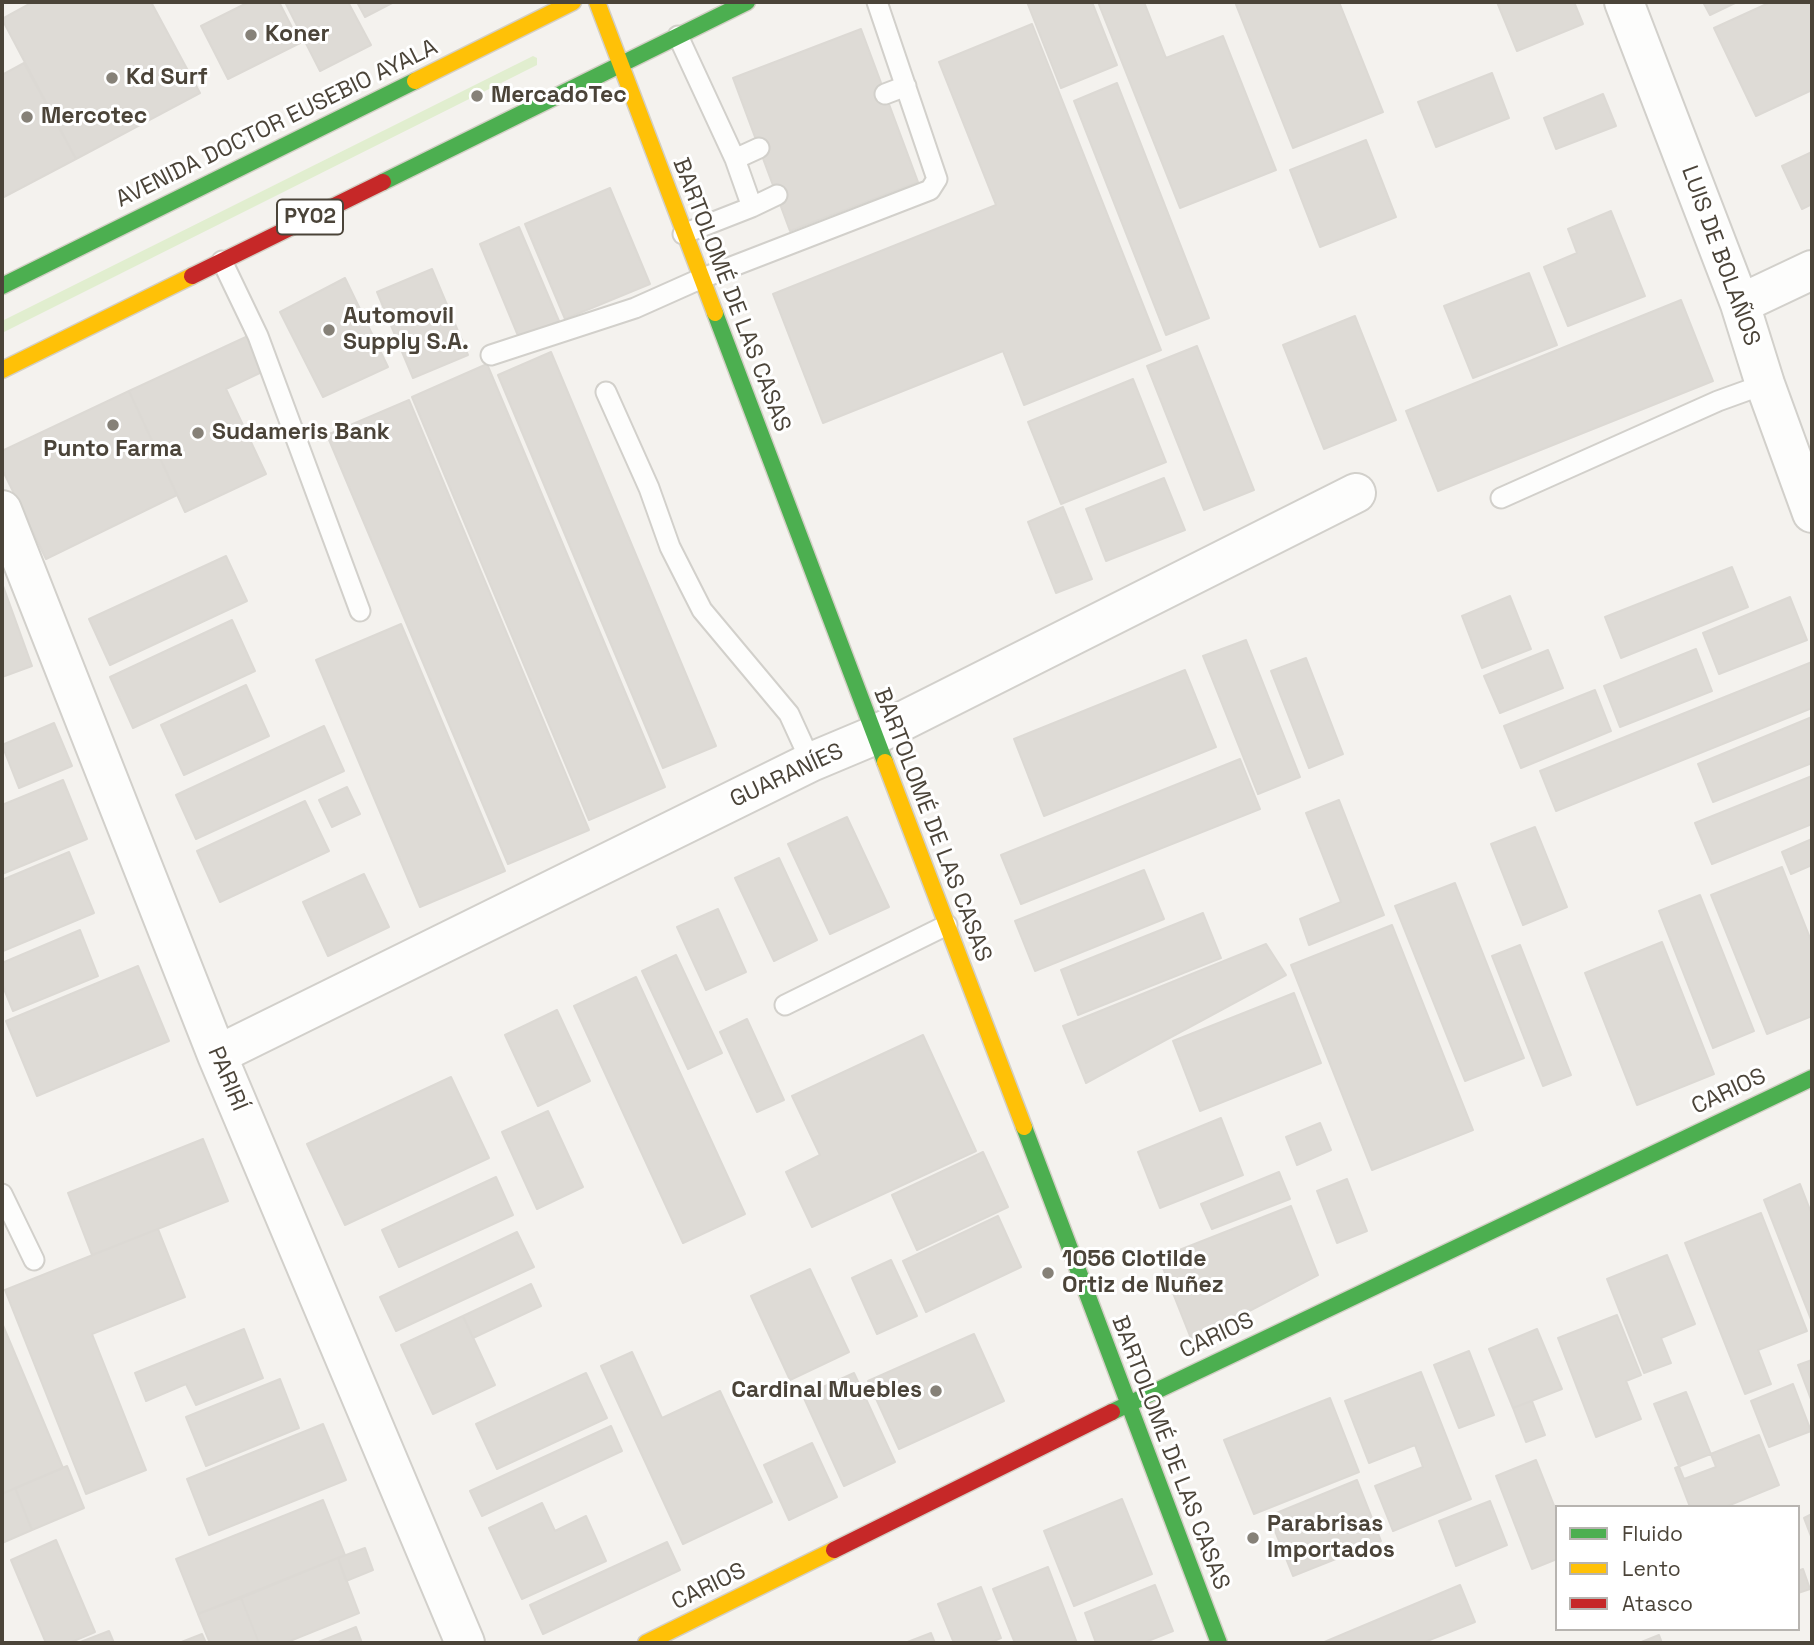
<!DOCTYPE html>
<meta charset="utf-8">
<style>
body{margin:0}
#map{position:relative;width:1814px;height:1645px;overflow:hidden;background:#f4f2ee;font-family:"Space Grotesk",sans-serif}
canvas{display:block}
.frame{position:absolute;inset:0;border:4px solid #4b4439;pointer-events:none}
.legend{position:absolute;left:1555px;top:1505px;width:245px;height:126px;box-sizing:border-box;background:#fff;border:2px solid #b7b4b0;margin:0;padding:9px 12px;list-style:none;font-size:21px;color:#4b4439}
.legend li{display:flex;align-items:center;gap:14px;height:35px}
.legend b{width:35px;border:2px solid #b7b4b0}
</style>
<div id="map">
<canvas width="1814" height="1645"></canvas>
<div class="frame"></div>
<ul class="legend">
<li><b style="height:9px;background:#4caf50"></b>Fluido</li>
<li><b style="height:9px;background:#ffc107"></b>Lento</li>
<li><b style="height:9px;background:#c62828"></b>Atasco</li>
</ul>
</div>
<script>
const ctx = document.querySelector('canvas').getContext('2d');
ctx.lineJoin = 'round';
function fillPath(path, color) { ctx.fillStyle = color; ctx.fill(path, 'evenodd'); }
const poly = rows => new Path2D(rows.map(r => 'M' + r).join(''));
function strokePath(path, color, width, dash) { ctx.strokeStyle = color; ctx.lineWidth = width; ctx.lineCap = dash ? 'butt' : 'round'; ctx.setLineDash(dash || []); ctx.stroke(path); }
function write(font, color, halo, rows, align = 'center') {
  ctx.font = font + ' "Space Grotesk",sans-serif'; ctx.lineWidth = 6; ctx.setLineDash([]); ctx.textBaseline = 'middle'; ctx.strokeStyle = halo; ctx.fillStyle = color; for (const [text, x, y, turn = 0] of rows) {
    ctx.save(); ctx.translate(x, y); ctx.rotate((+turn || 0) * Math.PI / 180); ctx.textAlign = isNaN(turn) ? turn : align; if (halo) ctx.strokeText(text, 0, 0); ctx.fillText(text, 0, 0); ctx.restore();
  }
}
fillPath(poly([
 [533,56,537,58,537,65,2,333,2,321]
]), '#e1eecf');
const building = poly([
 [33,2,151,2,200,93,76,159,2,19,33,2],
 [249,2,279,2,300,43,228,79,201,26,249,2],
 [285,2,348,2,371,45,320,71,285,2],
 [357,2,394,2,365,17,357,2],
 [1027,2,1092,2,1117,65,1061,88,1027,2],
 [1098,2,1144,2,1166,58,1223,36,1276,170,1180,208,1098,2],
 [1235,2,1339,2,1383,112,1293,148,1235,2],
 [1497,2,1574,2,1583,24,1517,51,1497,2],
 [1703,2,1737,2,1710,15,1703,2],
 [1771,2,1812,2,1812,90,1756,116,1714,28,1771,2],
 [1032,24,1161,350,1024,405,1003,351,823,423,773,294,996,205,939,62,1032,24],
 [861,29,918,182,790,231,733,78,861,29],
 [24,63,76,159,2,198,2,75,24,63],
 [1492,73,1509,118,1436,147,1418,102,1492,73],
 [1117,83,1209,318,1166,335,1074,101,1117,83],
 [1603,94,1616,126,1556,149,1544,118,1603,94],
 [1366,140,1396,217,1320,247,1290,170,1366,140],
 [1812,152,1812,204,1802,209,1782,166,1812,152],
 [610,188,650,284,565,319,525,224,610,188],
 [1611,211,1645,296,1568,326,1544,267,1577,253,1568,229,1611,211],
 [519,227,559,321,519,338,480,244,519,227],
 [432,269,468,355,413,378,377,292,432,269],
 [1529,273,1557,345,1473,378,1444,306,1529,273],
 [345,278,388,367,323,397,280,312,345,278],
 [1681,300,1713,381,1438,491,1406,411,1681,300],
 [1355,316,1396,420,1324,449,1283,345,1355,316],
 [248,336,264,371,226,389,266,474,185,512,129,391,248,336],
 [1197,346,1254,490,1204,510,1147,366,1197,346],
 [551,352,716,746,663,768,498,375,551,352],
 [487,364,665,787,589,820,412,397,487,364],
 [1133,379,1166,462,1061,504,1028,422,1133,379],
 [129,391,177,495,46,559,2,469,2,451,129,391],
 [409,400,589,830,508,864,327,435,409,400],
 [1164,478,1185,530,1106,561,1086,509,1164,478],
 [1063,507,1092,579,1056,593,1028,522,1063,507],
 [226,556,247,601,110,665,89,619,226,556],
 [1732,567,1748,607,1621,658,1605,617,1732,567],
 [2,583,32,666,2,677,2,583],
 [1510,596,1531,649,1482,668,1462,616,1510,596],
 [1790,597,1807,640,1719,674,1703,633,1790,597],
 [232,620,255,671,133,728,110,677,232,620],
 [401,624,505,871,420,907,316,660,401,624],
 [1246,640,1300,777,1258,794,1203,656,1246,640],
 [1696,649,1712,691,1620,727,1604,686,1696,649],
 [1548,650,1563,688,1500,713,1484,676,1548,650],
 [1306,658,1343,754,1309,768,1271,671,1306,658],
 [1812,662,1812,708,1556,811,1540,771,1812,662],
 [1185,670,1216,747,1044,816,1014,739,1185,670],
 [246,685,269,736,184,775,161,725,246,685],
 [1595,690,1611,731,1521,768,1504,726,1595,690],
 [1812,717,1812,763,1713,802,1698,764,1812,717],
 [54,723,72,766,19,788,2,745,54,723],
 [324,726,344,771,196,839,176,795,324,726],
 [1240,759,1260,809,1021,904,1001,855,1240,759],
 [1812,776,1812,824,1712,864,1695,823,1812,776],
 [63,780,87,839,2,874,2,805,63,780],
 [347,787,360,814,332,827,319,800,347,787],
 [1339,800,1384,915,1309,945,1300,919,1341,902,1306,813,1339,800],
 [305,801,329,851,220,902,197,851,305,801],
 [847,817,889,907,830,934,788,844,847,817],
 [1535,827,1567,907,1523,925,1491,844,1535,827],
 [1812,839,1812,865,1791,874,1782,852,1812,839],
 [69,852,94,913,3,951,2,880,69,852],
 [779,858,817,940,774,961,735,878,779,858],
 [1782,867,1812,943,1812,1016,1767,1034,1711,895,1782,867],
 [1144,870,1164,919,1035,971,1015,921,1144,870],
 [364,874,389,927,328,956,303,902,364,874],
 [1455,883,1524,1058,1465,1081,1395,906,1455,883],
 [1700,895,1754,1031,1713,1048,1659,911,1700,895],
 [718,909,746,972,706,990,677,927,718,909],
 [1203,913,1221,958,1078,1015,1061,970,1203,913],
 [1392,925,1473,1130,1372,1170,1291,965,1392,925],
 [80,930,98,976,13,1011,2,984,2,963,80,930],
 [1662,942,1714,1074,1637,1105,1585,973,1662,942],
 [1266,944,1286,975,1086,1083,1063,1026,1266,944],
 [1520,945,1571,1075,1543,1086,1492,956,1520,945],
 [676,955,722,1053,688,1069,642,971,676,955],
 [138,966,169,1041,37,1096,6,1021,138,966],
 [636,977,745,1214,683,1243,574,1006,636,977],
 [1294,993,1321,1063,1200,1111,1173,1041,1294,993],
 [557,1010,590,1081,538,1106,505,1035,557,1010],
 [747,1019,784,1100,757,1112,720,1032,747,1019],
 [923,1035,976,1151,812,1227,786,1172,820,1155,792,1096,923,1035],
 [451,1077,489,1158,345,1225,307,1144,451,1077],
 [548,1111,583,1187,537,1209,502,1132,548,1111],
 [1221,1118,1243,1175,1160,1208,1138,1152,1221,1118],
 [1320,1123,1331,1150,1297,1165,1286,1137,1320,1123],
 [203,1139,228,1201,92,1255,68,1193,203,1139],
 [983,1152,1008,1207,917,1250,892,1195,983,1152],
 [1279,1172,1290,1199,1212,1229,1201,1204,1279,1172],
 [496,1177,513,1215,399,1267,382,1230,496,1177],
 [1347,1179,1367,1231,1337,1243,1317,1191,1347,1179],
 [1800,1184,1812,1215,1812,1322,1764,1200,1800,1184],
 [1291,1206,1318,1275,1192,1341,1159,1258,1291,1206],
 [1761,1213,1807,1331,1758,1350,1771,1384,1745,1394,1685,1243,1761,1213],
 [998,1216,1021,1267,926,1312,903,1261,998,1216],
 [158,1229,185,1297,92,1334,146,1470,86,1494,5,1290,158,1229],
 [517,1232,534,1267,396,1331,380,1297,517,1232],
 [1667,1255,1695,1324,1661,1338,1671,1363,1644,1373,1607,1279,1667,1255],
 [891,1260,917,1316,877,1334,852,1278,891,1260],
 [810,1269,849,1352,790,1380,751,1296,810,1269],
 [531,1284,541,1306,473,1338,463,1316,531,1284],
 [1617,1315,1641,1375,1626,1381,1641,1419,1596,1437,1558,1338,1617,1315],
 [463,1316,495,1385,433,1414,401,1345,463,1316],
 [2,1323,63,1468,2,1494,2,1323],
 [244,1329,263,1378,196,1405,186,1384,146,1401,135,1373,244,1329],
 [1537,1329,1562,1389,1513,1408,1489,1349,1537,1329],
 [974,1334,1004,1401,899,1449,868,1381,974,1334],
 [1469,1351,1494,1415,1459,1428,1434,1365,1469,1351],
 [632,1352,662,1418,720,1391,772,1502,683,1544,601,1366,632,1352],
 [1812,1360,1812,1402,1798,1365,1812,1360],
 [1421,1372,1471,1499,1393,1531,1375,1486,1423,1467,1415,1445,1369,1463,1345,1401,1421,1372],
 [586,1373,607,1418,497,1469,476,1424,586,1373],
 [854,1373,895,1462,844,1486,803,1396,854,1373],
 [280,1379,299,1428,206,1466,186,1417,280,1379],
 [1793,1384,1811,1431,1769,1447,1751,1401,1793,1384],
 [1686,1392,1716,1467,1684,1479,1654,1404,1686,1392],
 [1330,1398,1359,1472,1254,1514,1224,1440,1330,1398],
 [1532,1401,1545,1435,1526,1442,1513,1408,1532,1401],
 [323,1424,346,1480,209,1535,187,1479,323,1424],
 [611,1426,622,1451,482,1516,470,1491,611,1426],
 [1759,1435,1779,1485,1725,1507,1690,1507,1675,1468,1759,1435],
 [812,1443,837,1497,789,1520,764,1465,812,1443],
 [1536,1460,1557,1513,1557,1559,1532,1569,1496,1476,1536,1460],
 [67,1466,84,1508,32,1530,15,1488,67,1466],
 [1357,1480,1381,1541,1293,1576,1269,1516,1357,1480],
 [15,1488,32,1530,2,1543,2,1494,15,1488],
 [1122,1499,1152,1574,1074,1606,1044,1531,1122,1499],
 [323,1500,345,1555,198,1614,176,1559,323,1500],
 [1490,1501,1507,1545,1456,1566,1439,1521,1490,1501],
 [542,1503,555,1531,586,1516,606,1561,522,1599,489,1528,542,1503],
 [1812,1514,1812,1539,1804,1518,1812,1514],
 [56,1540,95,1632,69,1643,46,1643,11,1560,56,1540],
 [667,1542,680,1570,543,1634,530,1605,667,1542],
 [365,1548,373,1570,346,1581,338,1558,365,1548],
 [338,1558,359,1613,285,1643,259,1643,241,1598,338,1558],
 [1048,1567,1077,1643,1015,1643,993,1589,1048,1567],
 [1803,1569,1810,1589,1798,1593,1798,1571,1803,1569],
 [1155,1585,1173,1631,1143,1643,1096,1643,1085,1613,1155,1585],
 [1460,1585,1475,1622,1422,1643,1322,1643,1460,1585],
 [981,1587,1001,1638,989,1643,954,1643,938,1604,981,1587],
 [241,1598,259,1643,210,1643,198,1614,241,1598],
 [356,1627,362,1643,316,1643,356,1627],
 [109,1631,114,1643,78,1643,109,1631],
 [931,1633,935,1643,905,1643,931,1633],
 [202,1634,206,1643,179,1643,202,1634],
 [1659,1635,1662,1643,1639,1643,1659,1635]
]);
fillPath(building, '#dedbd6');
strokePath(building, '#dcd9d4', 2);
const lane = poly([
 [678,36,735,159,759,148],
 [885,94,906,86],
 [752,207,777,195],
 [683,234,752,207,735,159],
 [222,261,258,336,360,611],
 [491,355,635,308,700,279,930,190,937,179,877,2],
 [606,392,649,488,670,547,702,610,789,714,811,762],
 [1501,498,1718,401,1765,384],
 [785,1005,947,925],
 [2,1194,34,1260]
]);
const street = poly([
 [1624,2,1740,304,1765,384,1812,513],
 [1740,304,1812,270],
 [2,510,217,1055,465,1643],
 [217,1055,811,762,873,736,1356,493]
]);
const fast = poly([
 [383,182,747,2],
 [2,286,415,81],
 [715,313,885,762],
 [1024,1127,1219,1643],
 [1112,1412,1812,1078]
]);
const slow = poly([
 [597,2,715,313],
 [415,81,573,2],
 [2,370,192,276],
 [885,762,1024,1127],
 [646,1643,834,1550]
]);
const jam = poly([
 [192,276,383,182],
 [834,1550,1112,1412]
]);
strokePath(lane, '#d2d0cb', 23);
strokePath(street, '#d2d0cb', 42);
strokePath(fast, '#d3cfc5', 19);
strokePath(slow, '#d3cfc5', 19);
strokePath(jam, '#d3cfc5', 19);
strokePath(lane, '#fdfdfc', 19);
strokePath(street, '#fdfdfc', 38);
strokePath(fast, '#4caf50', 16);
strokePath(slow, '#ffc107', 16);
strokePath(jam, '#c62828', 16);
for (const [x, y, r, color] of [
 [251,35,7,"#868178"],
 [112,78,7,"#868178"],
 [477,96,7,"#868178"],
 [27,117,7,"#868178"],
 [329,330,7,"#868178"],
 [113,425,7,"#868178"],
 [198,433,7,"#868178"],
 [1048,1273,7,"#868178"],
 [936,1391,7,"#868178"],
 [1253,1538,7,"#868178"]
]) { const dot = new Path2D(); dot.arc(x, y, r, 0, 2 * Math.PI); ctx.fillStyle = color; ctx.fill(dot); strokePath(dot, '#fff', 2.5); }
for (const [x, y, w] of [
 [310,217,66]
]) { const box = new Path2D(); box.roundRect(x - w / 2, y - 17.5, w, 35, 5); ctx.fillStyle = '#fff'; ctx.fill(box); strokePath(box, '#4b4439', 2); }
write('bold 21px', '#4b4439', null, [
 ["PY02",310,217]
]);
write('bold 23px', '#4b4439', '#fff', [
 ["Koner",265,35],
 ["Kd Surf",126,78],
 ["MercadoTec",491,96],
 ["Mercotec",41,117],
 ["Automovil",343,317],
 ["Supply S.A.",343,343],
 ["Sudameris Bank",212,433],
 ["Punto Farma",113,450,"center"],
 ["1056 Clotilde",1062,1260],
 ["Ortiz de Nuñez",1062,1286],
 ["Cardinal Muebles",922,1391,"right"],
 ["Parabrisas",1267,1525],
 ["Importados",1267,1551]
], 'left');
write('23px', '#4b4439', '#fff', [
 ["AVENIDA DOCTOR EUSEBIO AYALA",277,124,-26],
 ["LUIS DE BOLAÑOS",1720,256,70],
 ["BARTOLOMÉ DE LAS CASAS",731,295,69],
 ["GUARANÍES",787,776,-25],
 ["BARTOLOMÉ DE LAS CASAS",932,825,69],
 ["PARIRÍ",227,1079,67],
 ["CARIOS",1729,1092,-25],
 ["CARIOS",1217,1336,-25],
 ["BARTOLOMÉ DE LAS CASAS",1170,1453,69],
 ["CARIOS",709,1587,-26]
]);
</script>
